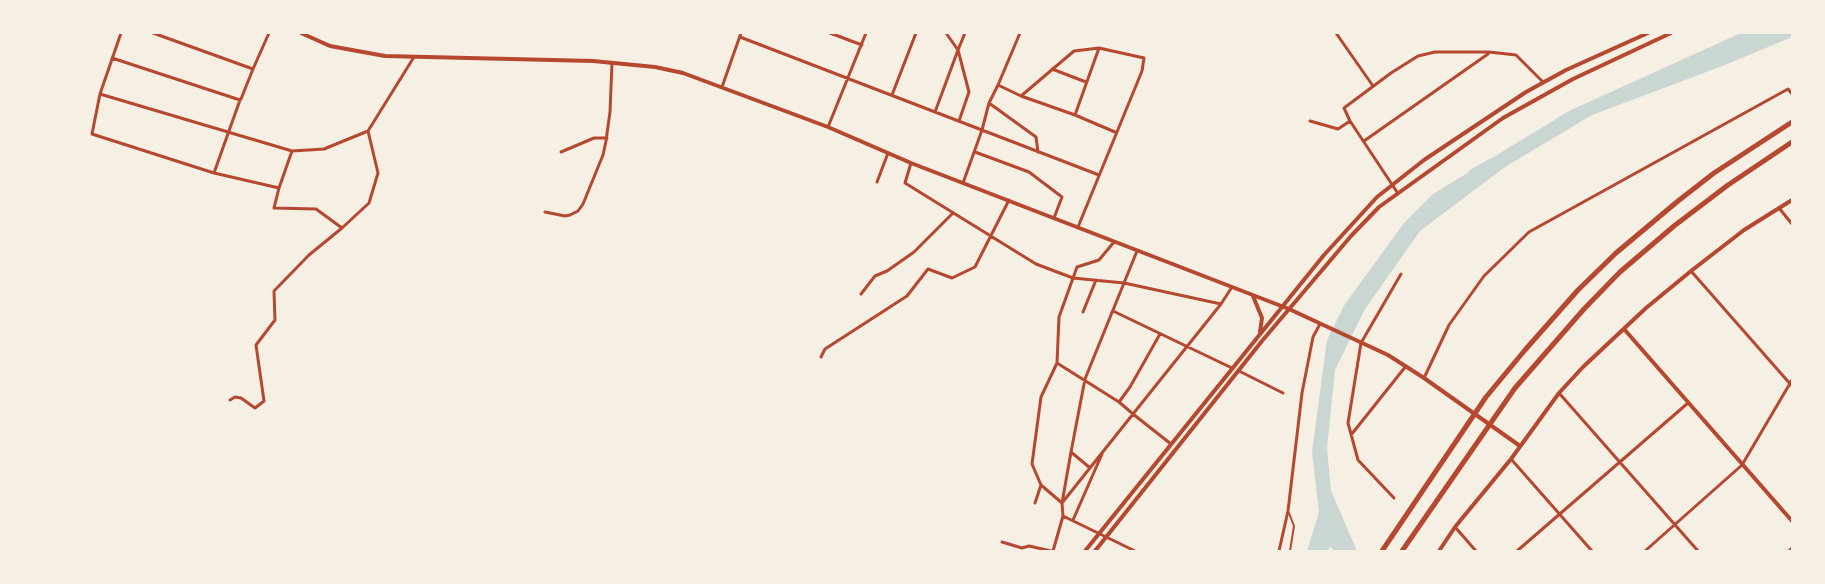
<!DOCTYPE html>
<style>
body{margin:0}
#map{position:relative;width:1825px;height:584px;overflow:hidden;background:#f6efe4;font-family:Barlow,sans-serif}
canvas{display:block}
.frame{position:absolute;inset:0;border:34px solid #f6efe4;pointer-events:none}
</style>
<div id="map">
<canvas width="1825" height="584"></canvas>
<div class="frame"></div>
</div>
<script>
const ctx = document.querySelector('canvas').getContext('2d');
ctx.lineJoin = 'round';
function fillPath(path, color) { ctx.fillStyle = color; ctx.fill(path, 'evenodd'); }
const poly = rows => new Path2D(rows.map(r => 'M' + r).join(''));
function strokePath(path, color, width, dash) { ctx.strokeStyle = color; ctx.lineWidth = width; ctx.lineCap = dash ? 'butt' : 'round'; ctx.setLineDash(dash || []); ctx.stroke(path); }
fillPath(poly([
 [1741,33,1792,33,1792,37,1725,65,1592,115,1505,167,1420,231,1365,309,1335,370,1327,448,1331,491,1357,551,1334,551,1330,546,1328,551,1307,551,1319,512,1312,452,1327,340,1345,304,1404,223,1433,194,1569,111]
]), '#c9d6d2');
strokePath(poly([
 [1470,171,1491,159]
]), '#c9d6d2', 2);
strokePath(poly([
 [1289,513,1294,526,1290,551]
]), '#b5482f', 2);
strokePath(poly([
 [121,33,100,94,92,134,214,173,279,188,292,151],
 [153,33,253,69,241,99],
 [830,33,862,45],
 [1336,33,1373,86],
 [740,37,1099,175],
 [112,58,240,100,214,173],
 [253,69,269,33],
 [1052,69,1086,82],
 [998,85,1020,33],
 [722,87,741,33],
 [100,94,292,151,324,149,368,131,414,57],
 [892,95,916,33],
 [989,103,1036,137,1038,152],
 [935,112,958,50,946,33],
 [1075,115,1099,48],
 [959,121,969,92,958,50,965,33],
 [1310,121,1338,129,1350,121],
 [828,127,866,33],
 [1364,141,1488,54],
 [561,152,594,138,607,138],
 [975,152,1029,172,1062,197,1054,218],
 [911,163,905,183,1036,264,1073,278,1124,283,1221,304,1232,287],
 [877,182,888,153],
 [963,183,982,130,989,103,998,85,1021,96],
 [279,188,274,208,316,209,342,228,369,203,378,173,368,131],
 [1397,192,1350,121,1344,108,1391,73,1418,56,1435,52,1489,52,1516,55,1543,82],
 [1779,208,1792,224],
 [545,212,565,216,570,215,578,211,583,204,603,155,606,141,610,112,612,63],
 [1078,227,1142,71,1144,58,1099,48,1074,51,1021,96,1075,115,1115,132],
 [1691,271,1792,386],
 [861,294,875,276,887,271,914,252,952,214],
 [1113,311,1232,368],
 [1083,312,1096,280],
 [821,357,825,349,907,296,928,269,952,278,975,267,1009,200],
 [1057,363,1119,402,1133,414,1062,503,1041,485,1032,464,1041,397,1057,363,1059,317,1077,267,1099,260,1114,242],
 [1239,371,1283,393],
 [1424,378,1449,325,1484,276,1529,232,1788,89,1792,94],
 [1559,393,1698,551],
 [230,400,235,397,241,398,255,408,264,401,256,345,275,320,274,291,309,255,342,228],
 [1119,402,1130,387,1160,334],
 [1351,435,1406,366],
 [1171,444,1133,414,1221,304],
 [1071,452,1085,379,1137,251],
 [1511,459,1592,551],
 [1394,498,1358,460,1348,423,1361,343,1401,274],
 [1035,503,1041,485],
 [1063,516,1135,551],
 [1073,520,1102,454],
 [1455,527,1476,551],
 [1002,542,1022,548,1029,546,1051,551],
 [1053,551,1063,516,1062,503,1071,452,1089,467],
 [1279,551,1288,511,1302,393,1313,337,1320,324],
 [1517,551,1688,403],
 [1645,551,1742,465,1792,380],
 [1789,551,1792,548]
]), '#b5482f', 3);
strokePath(poly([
 [301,33,330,46,385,56,593,61,655,67,683,73,828,127,911,163,1289,309,1388,355,1424,378,1520,446],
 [1253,296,1262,318,1260,332],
 [1624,329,1792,521],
 [1085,551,1324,255,1377,197,1424,160,1526,92,1566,70,1648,33],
 [1095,551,1262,341,1351,236,1379,207,1503,118,1573,79,1671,33],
 [1439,551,1455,527,1511,459,1559,393,1583,367,1646,308,1691,271,1744,230,1792,200]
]), '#b5482f', 4);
strokePath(poly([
 [1382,551,1486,397,1525,350,1578,290,1616,253,1678,201,1714,173,1792,122],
 [1402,551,1515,388,1584,309,1620,272,1674,226,1728,185,1792,142]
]), '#b5482f', 5);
</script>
